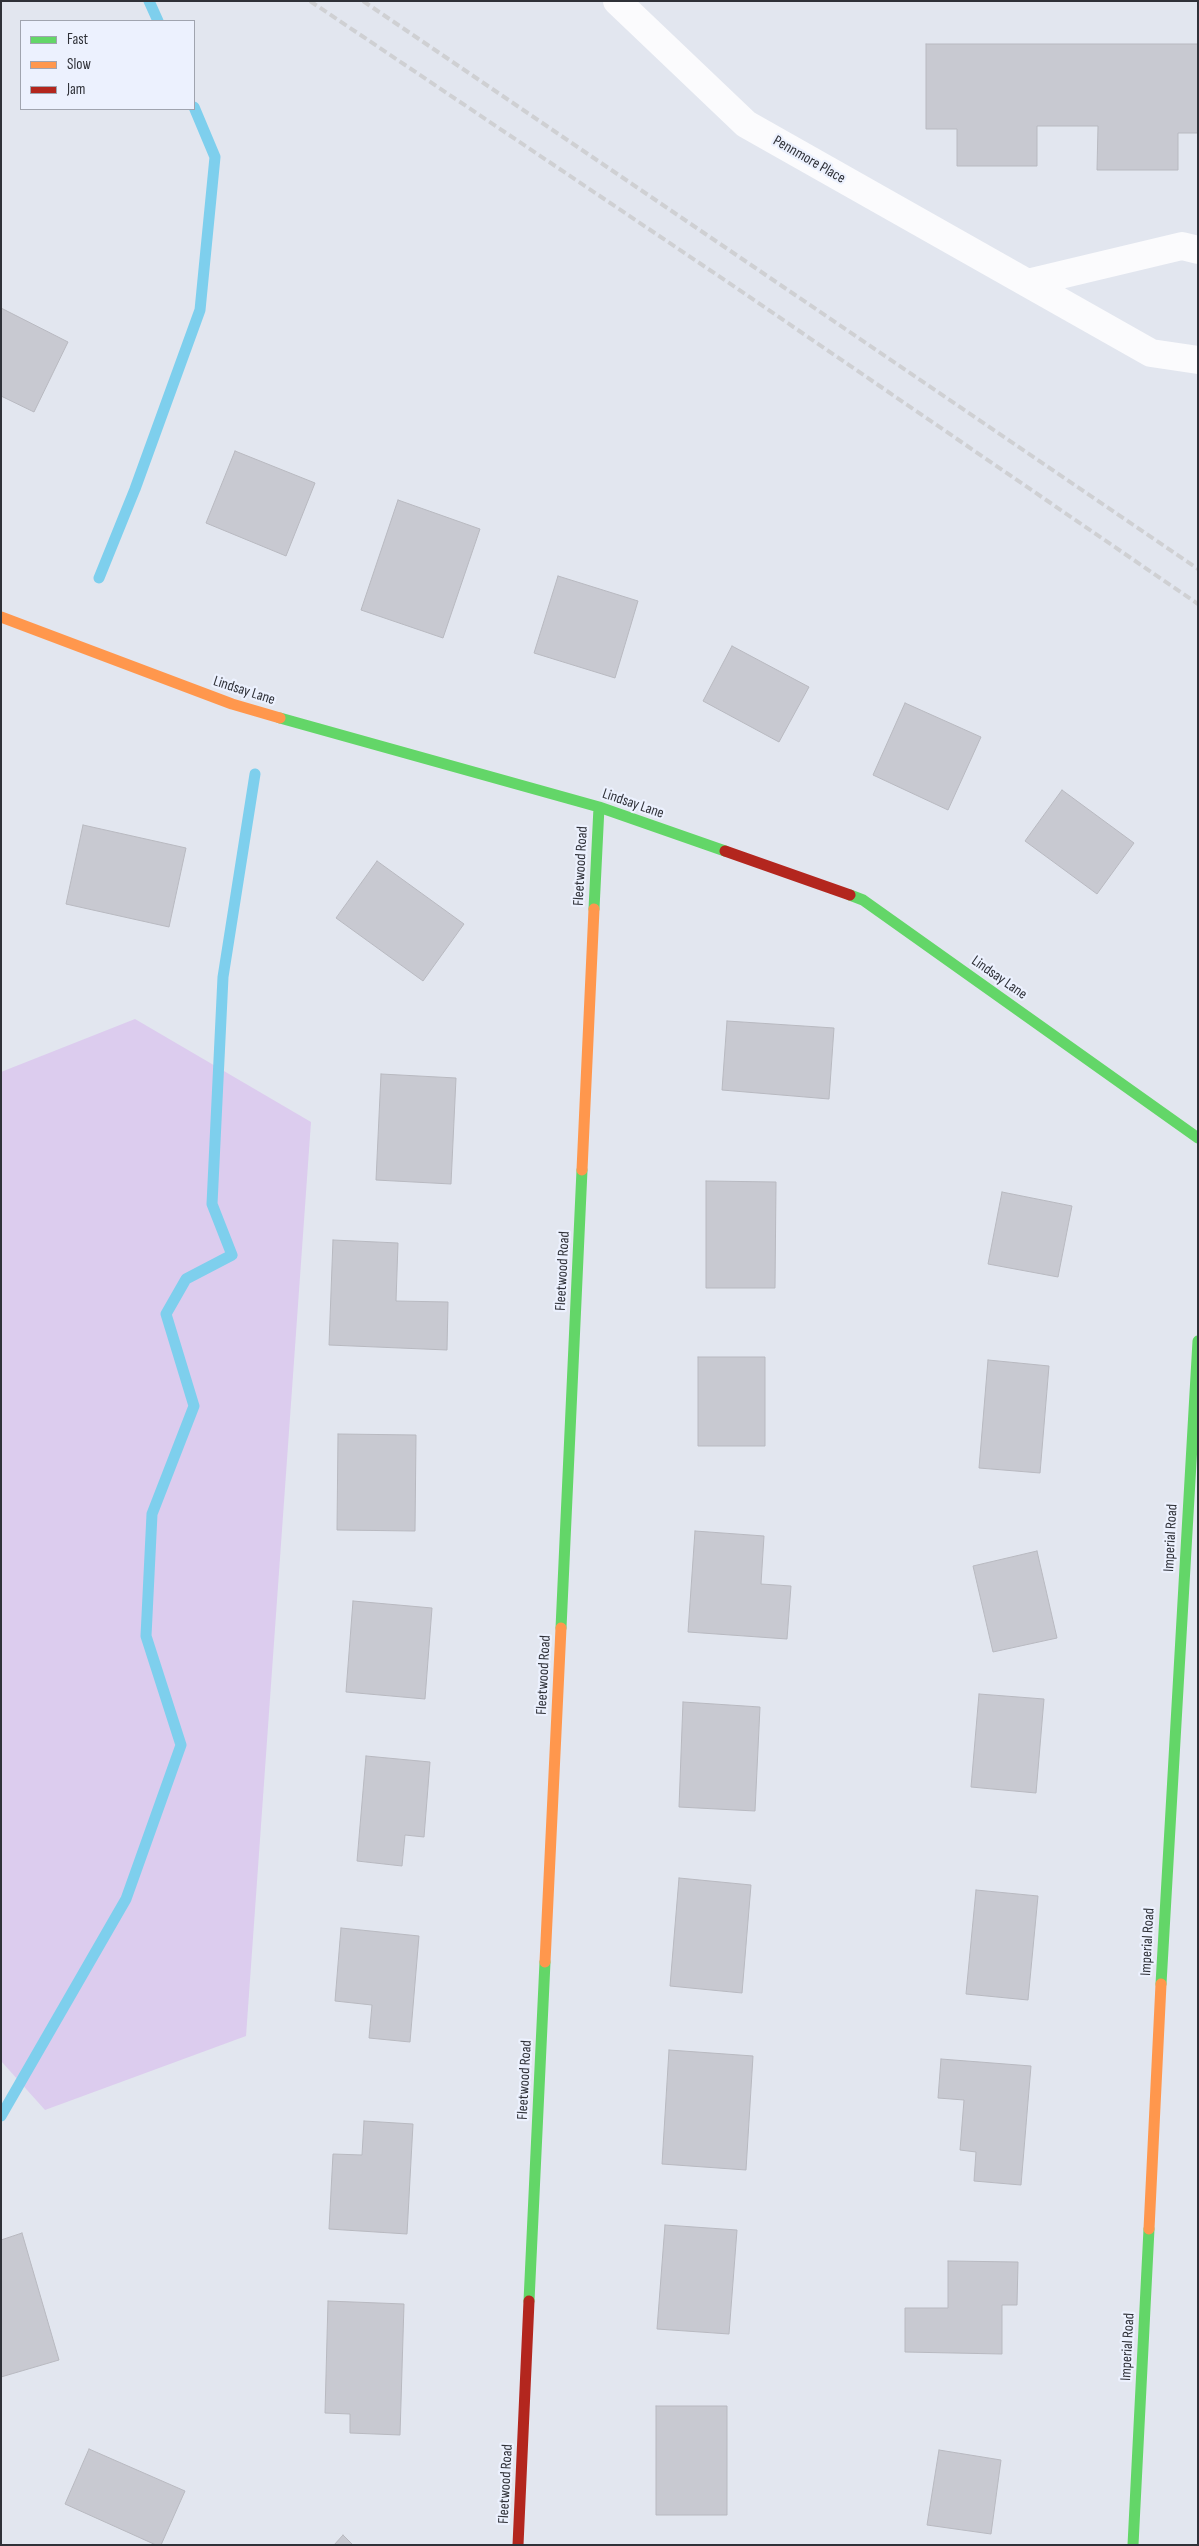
<!DOCTYPE html>
<style>
body{margin:0}
#map{position:relative;width:1199px;height:2546px;overflow:hidden;background:#e2e6ef;font-family:"Sofia Sans Condensed",sans-serif}
canvas{display:block}
.frame{position:absolute;inset:0;border:2px solid #2f3138;pointer-events:none}
.legend{position:absolute;left:20px;top:20px;width:175px;height:90px;box-sizing:border-box;background:#ecf1fe;border:1px solid #a0a4af;margin:0;padding:6px 9px;list-style:none;font-size:15px;color:#2f3138}
.legend li{display:flex;align-items:center;gap:10px;height:25px}
.legend b{width:25px;border:1px solid #a0a4af}
</style>
<div id="map">
<canvas width="1199" height="2546"></canvas>
<div class="frame"></div>
<ul class="legend">
<li><b style="height:6px;background:#63d668"></b>Fast</li>
<li><b style="height:6px;background:#ff974d"></b>Slow</li>
<li><b style="height:6px;background:#b3261e"></b>Jam</li>
</ul>
</div>
<script>
const ctx = document.querySelector('canvas').getContext('2d');
ctx.lineJoin = 'round';
function fillPath(path, color) { ctx.fillStyle = color; ctx.fill(path, 'evenodd'); }
const poly = rows => new Path2D(rows.map(r => 'M' + r).join(''));
function strokePath(path, color, width, dash) { ctx.strokeStyle = color; ctx.lineWidth = width; ctx.lineCap = dash ? 'butt' : 'round'; ctx.setLineDash(dash || []); ctx.stroke(path); }
function write(font, color, halo, rows, align = 'center') {
  ctx.font = font + ' "Sofia Sans Condensed",sans-serif'; ctx.lineWidth = 4.5; ctx.setLineDash([]); ctx.textBaseline = 'middle'; ctx.strokeStyle = halo; ctx.fillStyle = color; for (const [text, x, y, turn = 0] of rows) {
    ctx.save(); ctx.translate(x, y); ctx.rotate((+turn || 0) * Math.PI / 180); ctx.textAlign = isNaN(turn) ? turn : align; if (halo) ctx.strokeText(text, 0, 0); ctx.fillText(text, 0, 0); ctx.restore();
  }
}
fillPath(poly([
 [135,1019,311,1122,246,2036,45,2110,1,2061,1,1072]
]), '#dcccee');
strokePath(poly([
 [149,1,158,21],
 [99,578,135,489,200,310,215,157,194,107],
 [1,2116,126,1899,181,1745,146,1636,152,1514,194,1406,166,1314,186,1279,232,1255,212,1204,223,977,255,774]
]), '#7ecfed', 11);
const building = poly([
 [926,44,1198,44,1198,133,1178,133,1178,170,1097,170,1098,126,1037,126,1037,166,957,166,957,129,926,129,926,44],
 [1,308,68,342,34,412,1,396,1,308],
 [235,451,315,483,286,556,206,523,235,451],
 [398,500,480,529,443,638,361,610,398,500],
 [558,576,638,601,615,678,534,653,558,576],
 [732,646,809,687,779,742,703,701,732,646],
 [905,703,981,737,948,810,873,775,905,703],
 [1062,790,1134,843,1097,894,1025,841,1062,790],
 [83,825,186,848,169,927,66,904,83,825],
 [377,861,464,924,423,981,336,918,377,861],
 [727,1021,834,1028,829,1099,722,1090,727,1021],
 [381,1074,456,1078,451,1184,376,1180,381,1074],
 [706,1181,776,1182,775,1288,706,1288,706,1181],
 [1002,1192,1072,1206,1058,1277,988,1264,1002,1192],
 [333,1240,398,1243,396,1301,448,1302,447,1350,329,1345,333,1240],
 [698,1357,765,1357,765,1446,698,1446,698,1357],
 [988,1360,1049,1366,1040,1473,979,1468,988,1360],
 [338,1434,416,1435,415,1531,337,1530,338,1434],
 [695,1531,764,1536,761,1584,791,1586,787,1639,688,1632,695,1531],
 [1037,1551,1057,1638,993,1652,973,1566,1037,1551],
 [353,1601,432,1608,425,1699,346,1692,353,1601],
 [979,1694,1044,1699,1036,1793,971,1787,979,1694],
 [683,1702,760,1707,755,1811,679,1807,683,1702],
 [366,1756,430,1762,424,1837,405,1835,402,1866,357,1861,366,1756],
 [679,1878,751,1885,742,1993,670,1986,679,1878],
 [976,1890,1038,1896,1028,2000,966,1994,976,1890],
 [341,1928,419,1936,410,2042,369,2038,372,2005,335,2001,341,1928],
 [669,2050,753,2056,746,2170,662,2164,669,2050],
 [941,2059,1031,2066,1021,2185,974,2181,976,2152,960,2150,964,2100,938,2098,941,2059],
 [364,2121,413,2124,407,2234,329,2229,333,2154,362,2155,364,2121],
 [665,2225,737,2230,729,2334,657,2329,665,2225],
 [22,2233,59,2360,1,2377,1,2240,22,2233],
 [948,2261,1018,2262,1017,2305,1002,2305,1002,2354,905,2352,905,2308,948,2308,948,2261],
 [328,2301,404,2304,400,2435,350,2433,350,2414,325,2413,328,2301],
 [656,2406,727,2406,727,2515,656,2515,656,2406],
 [89,2449,185,2491,161,2545,156,2545,65,2504,89,2449],
 [939,2450,1001,2460,991,2534,927,2525,939,2450],
 [343,2535,353,2545,334,2545,343,2535]
]);
fillPath(building, '#c8c9d1');
strokePath(building, '#b8b9c0', 1);
strokePath(poly([
 [617,1,746,124,1151,353,1198,360],
 [1027,283,1182,246,1198,250]
]), '#fbfbfd', 28);
strokePath(poly([
 [280,718,599,807,725,851],
 [850,895,863,900,1198,1138],
 [594,909,599,807],
 [561,1628,582,1170],
 [1161,1984,1198,1341],
 [529,2301,545,1962],
 [1133,2545,1149,2229]
]), '#63d668', 11);
strokePath(poly([
 [1,617,232,704,280,718],
 [582,1170,594,909],
 [545,1962,561,1628],
 [1149,2229,1161,1984]
]), '#ff974d', 11);
strokePath(poly([
 [725,851,850,895],
 [518,2545,529,2301]
]), '#b3261e', 11);
strokePath(poly([
 [310,1,738,289,1198,604],
 [363,1,1198,569]
]), '#cfd0d3', 4, [8, 4]);
write('15px', '#2f3138', '#ecf1fe', [
 ["Pennmore Place",809,160,30],
 ["Lindsay Lane",244,691,18],
 ["Lindsay Lane",633,804,19],
 ["Fleetwood Road",581,866,-87],
 ["Lindsay Lane",999,978,35],
 ["Fleetwood Road",563,1271,-87],
 ["Imperial Road",1171,1538,-87],
 ["Fleetwood Road",544,1675,-87],
 ["Imperial Road",1148,1942,-87],
 ["Fleetwood Road",525,2080,-87],
 ["Imperial Road",1128,2347,-87],
 ["Fleetwood Road",506,2484,-87]
]);
</script>
